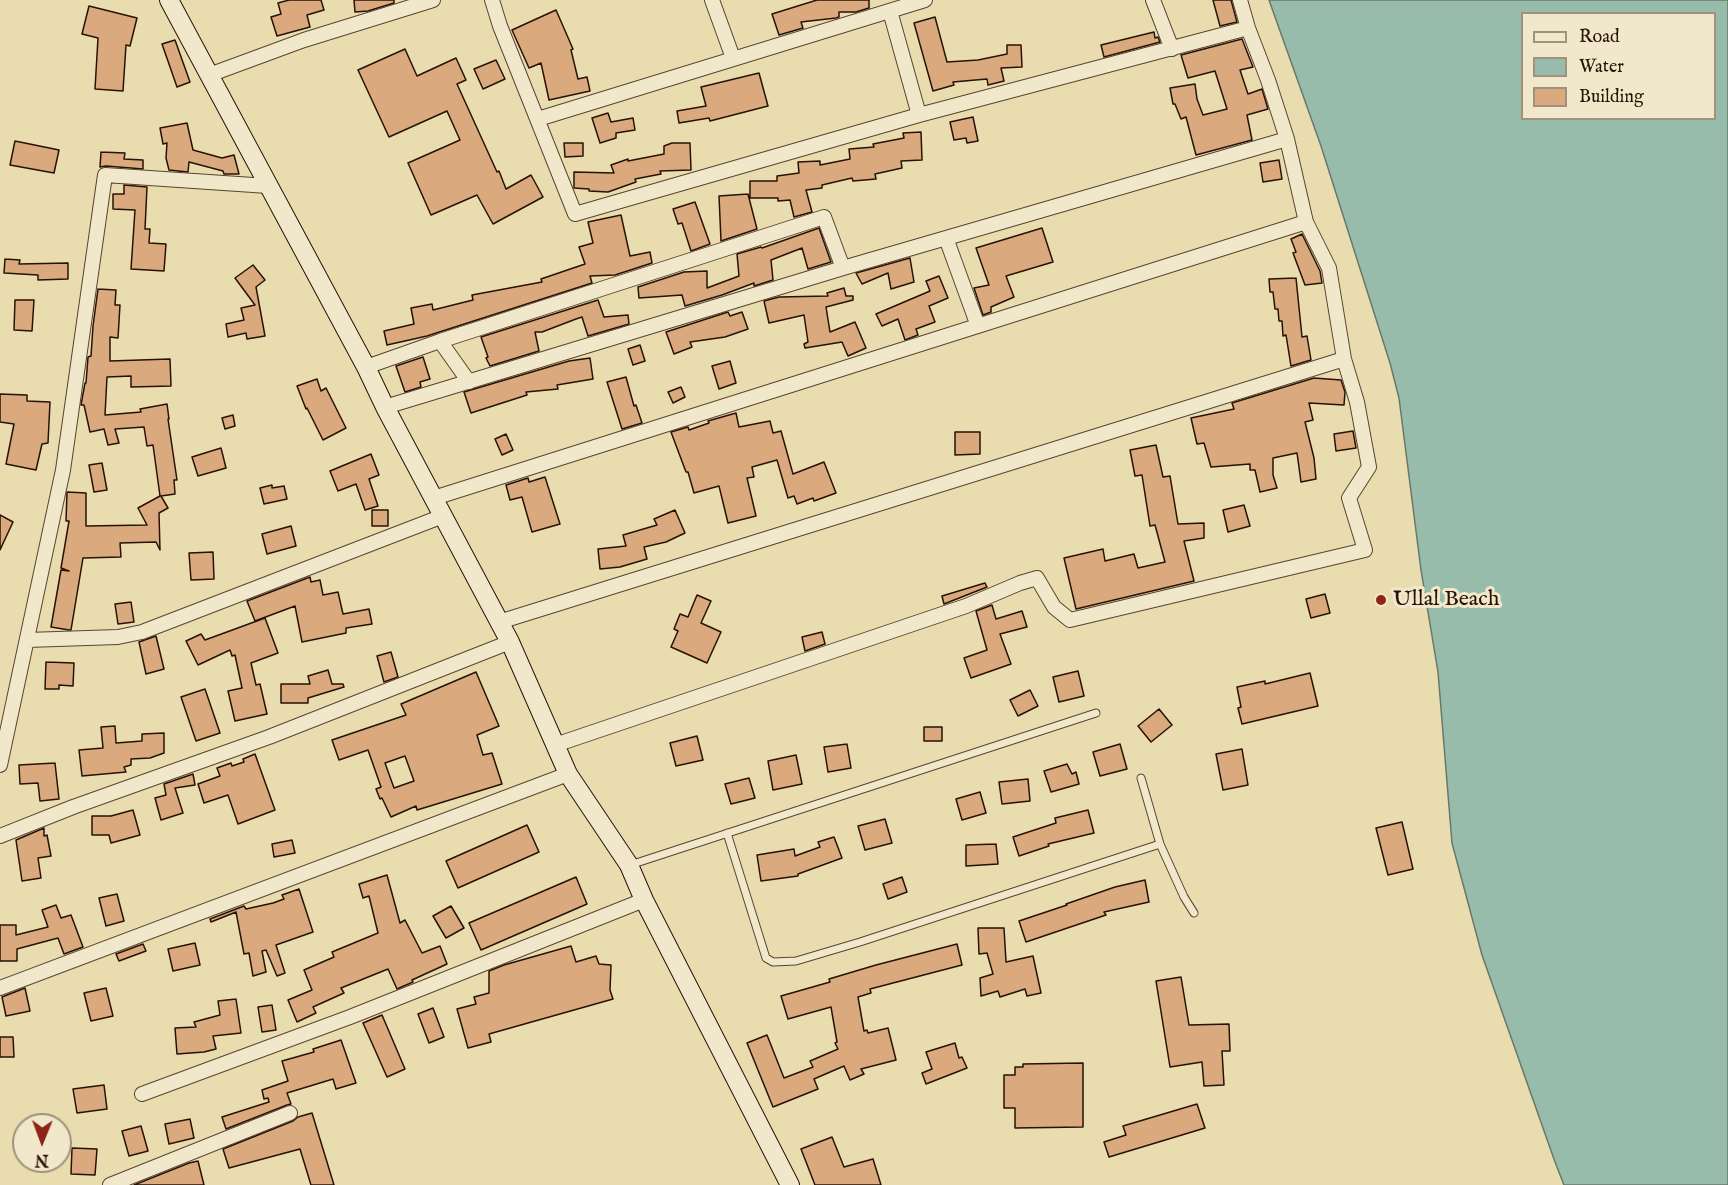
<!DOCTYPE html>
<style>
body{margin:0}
#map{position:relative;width:1728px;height:1185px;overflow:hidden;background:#e9dcaf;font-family:"IM FELL English",serif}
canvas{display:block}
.legend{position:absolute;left:1521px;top:12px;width:195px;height:108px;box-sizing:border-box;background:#f1e8cb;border:2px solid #a0927c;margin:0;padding:8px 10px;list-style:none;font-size:18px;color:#271206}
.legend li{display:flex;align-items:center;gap:12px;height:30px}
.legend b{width:30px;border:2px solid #a0927c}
.north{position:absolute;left:12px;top:1113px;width:60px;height:60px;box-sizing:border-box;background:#f1e8cb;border:2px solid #a0927c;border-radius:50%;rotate:181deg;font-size:16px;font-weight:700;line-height:24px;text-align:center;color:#271206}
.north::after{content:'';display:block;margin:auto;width:21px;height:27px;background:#8f2418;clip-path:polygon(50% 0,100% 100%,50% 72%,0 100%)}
</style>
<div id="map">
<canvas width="1728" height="1185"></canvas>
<ul class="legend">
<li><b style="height:8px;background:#f1e8cb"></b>Road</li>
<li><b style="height:16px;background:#97bcac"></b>Water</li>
<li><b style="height:16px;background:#daa97d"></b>Building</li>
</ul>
<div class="north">N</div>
</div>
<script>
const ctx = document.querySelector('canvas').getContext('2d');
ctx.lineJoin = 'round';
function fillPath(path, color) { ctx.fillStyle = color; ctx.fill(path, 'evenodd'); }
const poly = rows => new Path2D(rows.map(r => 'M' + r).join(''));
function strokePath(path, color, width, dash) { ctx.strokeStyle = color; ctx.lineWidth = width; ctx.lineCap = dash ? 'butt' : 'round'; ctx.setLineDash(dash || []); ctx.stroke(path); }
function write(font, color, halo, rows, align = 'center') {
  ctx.font = font + ' "IM FELL English",serif'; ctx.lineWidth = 6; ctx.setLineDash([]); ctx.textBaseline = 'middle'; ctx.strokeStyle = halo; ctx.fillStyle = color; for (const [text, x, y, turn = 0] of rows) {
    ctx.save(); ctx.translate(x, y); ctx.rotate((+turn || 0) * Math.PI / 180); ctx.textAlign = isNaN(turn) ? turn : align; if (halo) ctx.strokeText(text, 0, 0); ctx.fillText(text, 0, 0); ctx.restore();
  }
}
const water = poly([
 [1269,0,1728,0,1728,1185,1564,1185,1555,1162,1482,955,1452,843,1438,672,1421,570,1399,398,1390,363,1321,146,1269,0],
 [1522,14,1714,14,1714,118,1522,118,1522,14]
]);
fillPath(water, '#97bcac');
strokePath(water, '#6a786a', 1.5);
const building = poly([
 [289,0,321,0,324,10,307,15,310,27,277,36,271,17,281,14,278,3,289,0],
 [354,0,394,0,394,3,368,11,355,12,354,0],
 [817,0,869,0,869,8,856,12,839,12,839,17,836,18,801,22,803,28,779,35,772,14,817,0],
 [1213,0,1231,0,1237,22,1220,26,1213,0],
 [89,6,137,18,130,46,126,45,123,91,95,89,98,38,82,34,89,6],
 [556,10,573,49,571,50,578,79,587,77,590,91,549,100,541,63,529,68,512,30,556,10],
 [935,17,947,62,978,60,1007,54,1007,45,1021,45,1022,67,1001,68,1004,81,988,85,987,79,953,82,954,85,933,91,914,23,935,17],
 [1154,32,1155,38,1158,37,1160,42,1104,57,1101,45,1154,32],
 [1242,39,1253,67,1240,70,1248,94,1262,89,1268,109,1247,115,1252,140,1196,155,1186,117,1181,119,1175,104,1173,104,1170,88,1195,84,1197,99,1203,115,1227,109,1215,71,1188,78,1181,55,1242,39],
 [175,40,190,82,177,87,162,44,175,40],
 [405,49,417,76,456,58,466,80,457,84,497,172,499,171,506,189,531,175,543,197,493,224,477,195,431,215,408,163,460,140,447,111,389,137,358,70,405,49],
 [496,60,505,79,483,89,474,69,496,60],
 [759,73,768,106,710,121,709,118,679,123,677,111,706,106,701,87,759,73],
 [608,113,611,122,633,118,635,130,616,133,616,138,600,143,592,118,608,113],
 [973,117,978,141,967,143,966,138,954,140,950,122,973,117],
 [187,123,193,150,222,158,234,155,239,174,224,174,223,171,189,162,188,172,169,170,166,158,167,143,163,144,160,128,187,123],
 [921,132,922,160,901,161,902,168,875,174,876,179,853,181,852,178,822,185,822,188,806,190,812,212,794,217,790,200,778,201,778,198,750,198,750,181,777,181,777,176,799,173,798,162,820,161,820,165,850,159,849,149,874,147,873,144,904,138,903,133,921,132],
 [15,141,59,150,54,173,10,165,15,141],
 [564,143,583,143,583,156,565,157,564,143],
 [672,143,690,143,691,170,660,171,661,174,635,179,636,182,608,192,589,191,589,189,574,188,574,172,614,173,611,165,628,159,628,161,664,154,664,146,672,143],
 [101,152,125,153,124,159,143,160,143,169,106,166,100,167,101,152],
 [1279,160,1282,179,1263,182,1260,163,1279,160],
 [124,185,147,187,145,229,150,229,149,243,166,244,164,271,131,269,135,210,113,209,113,194,124,194,124,185],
 [748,194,757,229,721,241,719,196,748,194],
 [695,202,710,244,691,251,682,223,678,224,673,209,695,202],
 [621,215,630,256,650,252,652,263,615,275,590,276,592,283,427,336,387,345,384,331,414,324,411,308,432,304,433,310,473,300,472,295,542,282,541,279,585,264,579,247,593,243,588,222,621,215],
 [819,228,831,262,808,269,802,248,771,260,773,280,754,286,754,283,722,295,685,306,682,295,639,298,638,287,684,272,707,271,707,288,739,276,737,254,761,247,762,248,819,228],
 [1042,228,1053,262,1006,276,1014,297,991,307,991,312,983,315,974,288,989,285,976,248,1042,228],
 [1302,234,1320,271,1322,283,1305,285,1293,253,1296,252,1291,239,1302,234],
 [910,258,914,282,891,289,888,273,862,284,856,273,910,258],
 [5,259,20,260,19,264,68,263,68,279,38,280,38,275,4,273,5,259],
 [253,265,265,280,256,287,265,336,247,339,246,333,228,337,226,324,244,320,241,308,255,305,235,278,253,265],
 [939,276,948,298,929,306,935,322,916,329,918,335,905,340,898,319,882,326,876,314,930,291,926,281,939,276],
 [1296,278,1302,337,1307,336,1311,360,1291,366,1286,335,1283,336,1282,321,1279,321,1278,309,1275,309,1273,292,1270,292,1269,279,1296,278],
 [844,288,846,296,853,296,853,300,826,307,830,332,855,322,866,348,848,356,842,342,805,348,804,344,808,342,804,315,769,323,764,301,779,297,828,296,827,293,844,288],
 [98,289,116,290,115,305,120,305,118,338,110,337,110,361,170,359,171,386,131,387,131,376,107,377,105,415,141,412,140,409,167,404,169,419,168,419,177,480,174,480,175,494,161,496,168,508,159,513,160,550,156,542,120,543,121,557,83,558,71,630,69,630,51,627,61,570,69,571,61,568,69,521,66,521,67,492,86,493,86,526,147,525,138,508,160,496,153,445,147,446,144,427,115,429,119,443,108,445,104,429,90,432,84,405,81,405,85,383,86,383,88,357,91,356,93,326,98,289],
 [15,300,34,300,32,331,14,330,15,300],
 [598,300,604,317,628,315,629,324,588,336,582,317,576,319,542,332,535,332,539,351,490,366,486,358,488,357,481,337,598,300],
 [728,312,730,316,742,312,748,329,725,337,690,342,692,347,674,354,666,332,728,312],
 [640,345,645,361,633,365,628,349,640,345],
 [423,357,430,379,420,382,421,387,405,392,396,366,423,357],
 [590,358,593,379,557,385,558,389,526,392,527,395,471,413,464,392,569,361,590,358],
 [730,361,736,383,719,389,712,366,730,361],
 [626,377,634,406,636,405,642,423,622,429,607,382,626,377],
 [1314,378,1341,380,1345,392,1344,405,1309,403,1313,420,1305,422,1314,458,1316,479,1301,482,1297,453,1273,458,1273,475,1277,488,1260,492,1255,470,1250,470,1250,464,1211,467,1204,443,1197,444,1191,418,1234,409,1232,403,1314,378],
 [317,379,321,391,326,388,346,428,323,440,307,408,306,409,297,386,317,379],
 [681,387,685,397,673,403,668,392,681,387],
 [0,394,27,395,27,401,50,402,48,443,42,444,36,470,6,464,14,424,0,422,0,394],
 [736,413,739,427,770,421,773,433,781,431,793,474,824,462,836,493,814,501,813,498,797,504,794,496,788,498,777,460,752,467,754,477,747,478,756,516,728,523,719,486,694,493,688,472,686,472,671,432,688,427,689,430,709,423,708,421,736,413],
 [233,415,235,426,225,429,222,418,233,415],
 [1353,431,1356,448,1336,451,1334,434,1353,431],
 [955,432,980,432,980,454,955,455,955,432],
 [506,434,513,450,502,455,495,439,506,434],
 [1156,445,1163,477,1170,476,1178,524,1204,523,1204,538,1184,541,1194,581,1076,609,1064,558,1103,549,1105,561,1134,554,1138,568,1165,562,1155,525,1150,526,1142,475,1135,476,1130,450,1156,445],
 [221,448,226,468,198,476,192,457,221,448],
 [371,454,379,475,369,479,378,506,365,510,356,484,338,491,330,471,371,454],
 [102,463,107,490,94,492,89,465,102,463],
 [545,477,560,524,532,532,522,497,510,500,506,485,528,478,529,482,545,477],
 [272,485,272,488,284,486,287,499,264,504,260,488,272,485],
 [1244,505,1250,526,1228,532,1223,510,1244,505],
 [372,510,388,510,388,526,372,526,372,510],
 [675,510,685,533,666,542,644,547,647,559,620,567,600,569,598,549,626,546,623,535,657,525,654,519,675,510],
 [0,515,13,522,0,550,0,515],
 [291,526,296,546,267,554,262,534,291,526],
 [213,552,214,579,191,580,189,553,213,552],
 [310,577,311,582,320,580,323,595,338,592,343,614,369,609,372,624,346,628,346,633,302,642,295,606,255,621,247,601,310,577],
 [985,583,987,587,944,604,942,596,985,583],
 [1325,594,1330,613,1311,618,1306,599,1325,594],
 [697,595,711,601,701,623,721,632,707,663,671,647,678,631,674,629,680,614,688,617,697,595],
 [131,602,134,622,118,624,115,604,131,602],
 [992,605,996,619,1022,611,1027,627,1000,634,1011,664,971,678,964,658,987,650,976,611,992,605],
 [265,618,278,653,251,663,256,685,260,684,267,714,235,721,228,691,242,688,235,655,232,656,230,650,198,665,186,641,201,634,205,640,265,618],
 [822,632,825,644,805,651,802,637,822,632],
 [156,636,164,669,146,674,139,642,156,636],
 [391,652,398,677,384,682,377,656,391,652],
 [46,662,74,663,73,686,59,685,59,689,45,689,46,662],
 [328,670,332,684,343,684,344,687,308,698,308,703,281,703,281,684,310,684,308,676,328,670],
 [1078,671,1084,696,1059,702,1053,677,1078,671],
 [476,672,499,726,477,735,483,755,492,753,502,784,417,810,416,806,391,817,382,798,380,799,376,789,381,787,368,750,339,760,332,740,406,715,401,704,476,672],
 [405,756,414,781,394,788,385,763,405,756],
 [1310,673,1318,706,1242,724,1238,708,1241,707,1237,687,1265,681,1265,684,1310,673],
 [205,689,220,733,196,741,181,697,205,689],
 [1030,690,1038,706,1018,716,1010,700,1030,690],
 [1159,709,1172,725,1151,742,1138,726,1159,709],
 [115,726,116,743,142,741,142,734,164,733,164,753,150,758,131,759,131,765,124,767,126,772,82,776,79,750,103,748,101,727,115,726],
 [924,727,942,727,942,741,924,741,924,727],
 [697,736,703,760,676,766,670,743,697,736],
 [847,744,851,768,828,772,824,747,847,744],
 [1120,744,1127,769,1100,776,1093,752,1120,744],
 [1242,749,1248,785,1223,790,1216,754,1242,749],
 [255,754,275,810,238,824,228,795,204,803,198,784,220,776,217,768,231,763,232,766,244,762,243,759,255,754],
 [796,755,802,784,773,790,768,761,796,755],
 [55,763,59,799,40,801,38,783,20,784,19,765,55,763],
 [1067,764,1072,774,1076,772,1079,784,1051,792,1044,771,1067,764],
 [193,774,195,785,175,788,183,813,161,820,155,798,166,795,164,784,193,774],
 [749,778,755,798,731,804,725,784,749,778],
 [1028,779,1030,801,1002,804,999,782,1028,779],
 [980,792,986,813,962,820,956,799,980,792],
 [133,810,140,835,111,843,109,835,92,835,92,816,111,816,133,810],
 [1088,810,1094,833,1048,844,1049,846,1019,856,1013,837,1056,823,1055,818,1088,810],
 [885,819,892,843,865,850,858,826,885,819],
 [1402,822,1413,869,1388,875,1376,828,1402,822],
 [527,825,539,852,458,888,446,861,527,825],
 [44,828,44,836,47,835,51,856,38,858,41,878,22,881,16,840,44,828],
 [834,837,842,858,798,874,798,876,761,881,757,855,794,849,795,856,820,847,818,842,834,837],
 [292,840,295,853,274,857,272,844,292,840],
 [996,844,998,864,966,866,966,845,996,844],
 [387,875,400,923,405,920,422,953,440,946,447,964,412,980,413,982,397,989,388,969,341,988,344,993,313,1007,316,1013,297,1022,288,1000,312,990,304,970,334,957,332,952,378,933,369,896,363,898,359,884,387,875],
 [576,877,587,904,481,950,469,923,576,877],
 [902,877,907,892,888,899,883,884,902,877],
 [1145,880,1149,902,1104,912,1106,915,1026,942,1019,921,1067,905,1066,904,1115,887,1145,880],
 [299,889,313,932,276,945,285,973,277,976,266,950,262,951,266,972,253,976,249,953,244,954,236,912,211,922,210,919,244,906,246,909,273,903,284,899,282,895,299,889],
 [117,894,124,921,106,926,99,898,117,894],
 [56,905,61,918,71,915,83,947,64,954,58,938,17,949,17,961,0,961,0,925,16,925,16,935,48,927,42,910,56,905],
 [451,906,464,928,446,938,433,916,451,906],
 [978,928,1004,928,1006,962,1033,956,1041,993,1027,996,1025,989,1000,997,998,991,981,996,980,978,993,974,987,953,979,954,978,928],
 [195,943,200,965,173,971,168,949,195,943],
 [143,944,146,951,119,961,116,954,143,944],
 [957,944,962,965,870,989,871,993,858,997,864,1031,867,1030,868,1033,888,1028,896,1060,861,1069,864,1074,850,1080,844,1066,814,1079,818,1089,773,1107,747,1043,767,1035,784,1078,813,1067,810,1061,838,1049,835,1043,837,1042,831,1007,788,1019,781,996,830,982,829,979,876,965,957,944],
 [571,946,576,962,596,956,599,964,611,965,610,990,613,999,489,1034,491,1042,468,1048,457,1009,476,1004,474,997,489,993,489,971,504,965,571,946],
 [1181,977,1189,1025,1229,1024,1230,1051,1222,1051,1224,1085,1204,1086,1202,1062,1170,1067,1156,981,1181,977],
 [25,988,30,1011,6,1016,2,997,25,988],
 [106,988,113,1016,91,1021,84,993,106,988],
 [236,999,241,1033,213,1036,216,1049,204,1052,177,1054,175,1028,196,1027,194,1022,220,1015,218,1001,236,999],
 [272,1005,276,1030,262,1032,258,1007,272,1005],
 [433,1008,444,1037,429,1043,418,1014,433,1008],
 [382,1015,405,1069,387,1077,363,1023,382,1015],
 [0,1037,13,1037,14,1057,0,1057,0,1037],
 [341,1040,356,1083,336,1089,333,1079,287,1093,291,1104,287,1105,226,1129,222,1117,269,1102,268,1098,264,1099,262,1090,288,1081,282,1061,314,1052,313,1049,341,1040],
 [955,1043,959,1058,962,1057,967,1068,926,1084,922,1073,932,1069,926,1052,955,1043],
 [1083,1063,1083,1127,1015,1128,1015,1108,1004,1108,1004,1075,1015,1075,1015,1067,1023,1067,1023,1064,1083,1063],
 [104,1085,107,1109,77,1113,73,1089,104,1085],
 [1197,1104,1205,1128,1109,1157,1104,1142,1126,1135,1123,1126,1197,1104],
 [312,1113,334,1185,311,1185,300,1149,229,1168,223,1149,293,1121,298,1117,312,1113],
 [190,1119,194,1138,169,1144,165,1124,190,1119],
 [141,1126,148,1151,129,1156,122,1131,141,1126],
 [832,1137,844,1167,873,1159,881,1185,815,1185,801,1149,832,1137],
 [72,1148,97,1149,95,1175,71,1174,72,1148],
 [198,1161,204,1185,134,1185,189,1163,198,1161]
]);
fillPath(building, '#daa97d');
strokePath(building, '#271206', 1.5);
const lane = poly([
 [1141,778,1160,844,1184,897,1194,913],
 [727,833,766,958,773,962,796,961,860,942,1160,844],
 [630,865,1096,713]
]);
const street = poly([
 [492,0,500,26,575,214,919,115,1248,28],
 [712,0,733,58],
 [1153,0,1172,49],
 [890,11,919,115],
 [209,75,304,40,433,0],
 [538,119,925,0],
 [946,238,978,326],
 [440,341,469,382],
 [366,367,440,341,824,217,843,268],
 [385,407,843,268,1287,139],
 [434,499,437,497,1306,222],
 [499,622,1344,359],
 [27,640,118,637,142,632,443,516],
 [555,745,966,606,1020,583,1037,578,1054,607,1070,620,1365,550,1349,498,1369,467,1357,402,1344,359,1329,268,1306,222,1287,139,1268,80,1248,28,1240,0],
 [0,765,63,470,105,175,268,186],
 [0,836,73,807,269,737,510,642],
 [0,988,568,774],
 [142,1094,350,1017,644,900],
 [110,1185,290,1113]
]);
const secondary = poly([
 [169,0,366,367,385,407,510,642,568,774,629,865,644,900,790,1185]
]);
strokePath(lane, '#584430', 9);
strokePath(street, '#584430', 16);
strokePath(secondary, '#271206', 20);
strokePath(lane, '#f1e8cb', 7);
strokePath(street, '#f1e8cb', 14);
strokePath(secondary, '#f1e8cb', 18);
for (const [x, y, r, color] of [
 [1381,600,6,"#8f2418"]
]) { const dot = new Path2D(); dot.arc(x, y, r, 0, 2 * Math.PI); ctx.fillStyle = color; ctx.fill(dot); strokePath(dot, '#f1e8cb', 2); }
write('22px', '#271206', '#f1e8cb', [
 ["Ullal Beach",1393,600]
], 'left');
</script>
